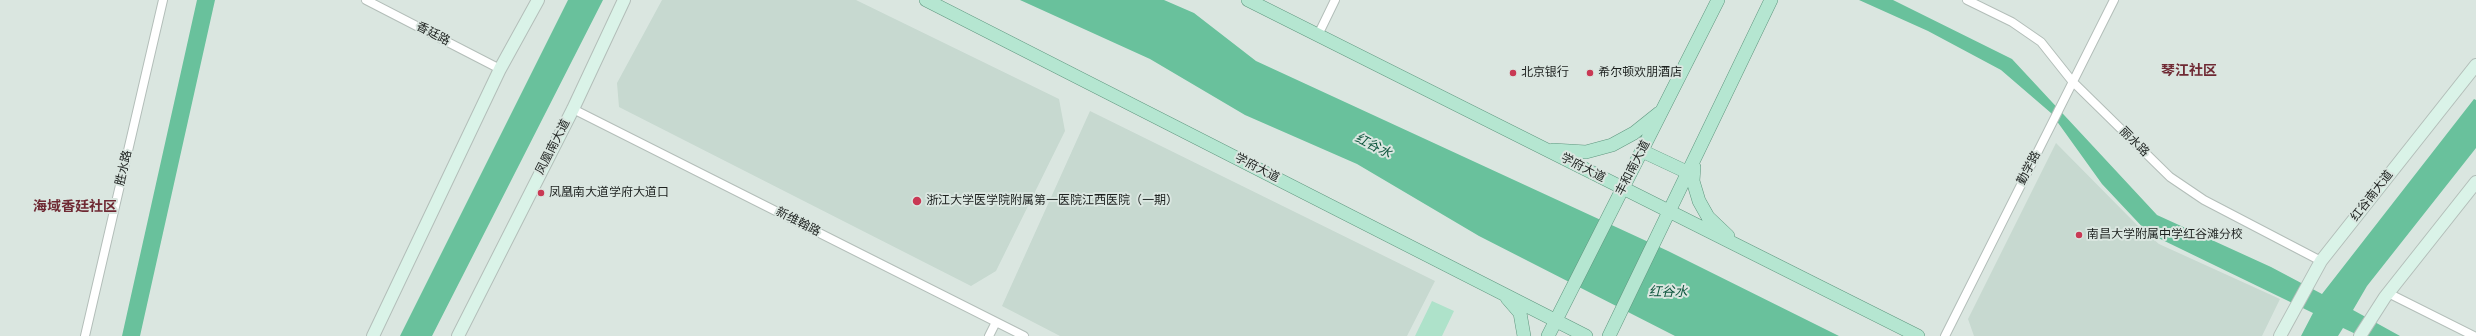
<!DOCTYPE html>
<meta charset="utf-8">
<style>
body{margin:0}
canvas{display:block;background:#dae6e0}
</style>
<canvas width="2476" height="336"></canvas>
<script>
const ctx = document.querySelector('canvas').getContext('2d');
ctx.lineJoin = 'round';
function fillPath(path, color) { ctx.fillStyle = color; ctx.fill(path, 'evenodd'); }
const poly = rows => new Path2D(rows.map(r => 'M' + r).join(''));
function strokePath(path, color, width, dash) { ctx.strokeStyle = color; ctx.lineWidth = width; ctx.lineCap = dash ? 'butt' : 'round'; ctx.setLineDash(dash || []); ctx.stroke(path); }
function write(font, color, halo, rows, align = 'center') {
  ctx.font = font + ' Bitter,"Noto Sans SC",serif'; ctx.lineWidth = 4; ctx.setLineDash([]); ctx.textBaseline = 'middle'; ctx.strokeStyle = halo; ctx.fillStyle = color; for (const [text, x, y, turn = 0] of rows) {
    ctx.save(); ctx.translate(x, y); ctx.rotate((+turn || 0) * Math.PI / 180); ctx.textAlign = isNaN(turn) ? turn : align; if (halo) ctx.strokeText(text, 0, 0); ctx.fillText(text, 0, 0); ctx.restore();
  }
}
fillPath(poly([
 [662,0,856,0,1059,99,1065,131,996,271,971,286,619,107,617,83],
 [1090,111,1435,281,1407,336,1060,336,1002,306],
 [2056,143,2138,226,2159,244,2280,299,2262,336,1974,336,1968,319]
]), '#c7d9d0');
fillPath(poly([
 [1432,301,1454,311,1442,336,1415,336]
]), '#aee2ca');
fillPath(poly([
 [197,0,215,0,140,336,122,336],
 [568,0,603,0,432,336,400,336],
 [1020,0,1164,0,1194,13,1256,61,1668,251,1839,336,1675,336,1479,236,1357,164,1245,115,1150,59],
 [1859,0,1893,0,2012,59,2157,215,2271,267,2322,294,2474,99,2476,100,2476,148,2367,286,2353,310,2400,336,2360,336,2343,328,2338,336,2301,336,2313,313,2148,233,2102,184,2051,113,2001,70,1928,31]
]), '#69c19c');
const minor = poly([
 [366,0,500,69],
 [1967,0,2012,22,2041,42,2072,81,2170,177,2204,200,2321,261],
 [1318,35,1335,0],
 [573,109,1024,336],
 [2388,293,2474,336],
 [85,336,163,0],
 [989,336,996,322],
 [1945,336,2114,0]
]);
const secondary = poly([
 [373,336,500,69,538,0],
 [458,336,573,109,624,0],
 [2280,336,2321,261,2476,65],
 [2360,336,2385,297,2476,182]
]);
const primary = poly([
 [926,0,1586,336],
 [1248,0,1918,336],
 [1553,150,1586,152,1612,145,1634,133,1659,113],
 [1642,151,1689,173],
 [1694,167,1693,181,1699,201,1708,217,1728,236],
 [1507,298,1520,313,1524,336],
 [1548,336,1718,0],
 [1609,336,1771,0]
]);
strokePath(minor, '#b3beb9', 10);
strokePath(secondary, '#b3beb9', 14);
strokePath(primary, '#5f977f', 14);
strokePath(minor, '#fff', 8);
strokePath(secondary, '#daf3e8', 12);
strokePath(primary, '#b5e6d1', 13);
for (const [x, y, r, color] of [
 [1513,73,4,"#c93954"],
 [1590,73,4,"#c93954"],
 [541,193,4,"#c93954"],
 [917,201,5,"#c93954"],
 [2079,235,4,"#c93954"]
]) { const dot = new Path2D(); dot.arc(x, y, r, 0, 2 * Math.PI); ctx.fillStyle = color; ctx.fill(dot); strokePath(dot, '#dae6e0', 1.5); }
write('12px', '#1d211f', '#dae6e0', [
 ["香廷路",433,34,27],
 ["丽水路",2134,142,45],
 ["凤凰南大道",553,147,-63],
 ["胜水路",124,168,-77],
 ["学府大道",1257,168,27],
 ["学府大道",1583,168,27],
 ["丰和南大道",1633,168,-63],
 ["勤学路",2029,168,-63],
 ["红谷南大道",2372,196,-52],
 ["新维翰路",798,222,27]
]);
write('12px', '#1d211f', '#dae6e0', [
 ["北京银行",1521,73],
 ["希尔顿欢朋酒店",1598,73],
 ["凤凰南大道学府大道口",549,193],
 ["浙江大学医学院附属第一医院江西医院（一期）",926,201],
 ["南昌大学附属中学红谷滩分校",2087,235]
], 'left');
write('italic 13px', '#0e553d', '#dae6e0', [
 ["红谷水",1373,146,27],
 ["红谷水",1668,292]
]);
write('bold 14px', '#6f2933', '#dae6e0', [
 ["琴江社区",2189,71],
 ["海域香廷社区",75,207]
]);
</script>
